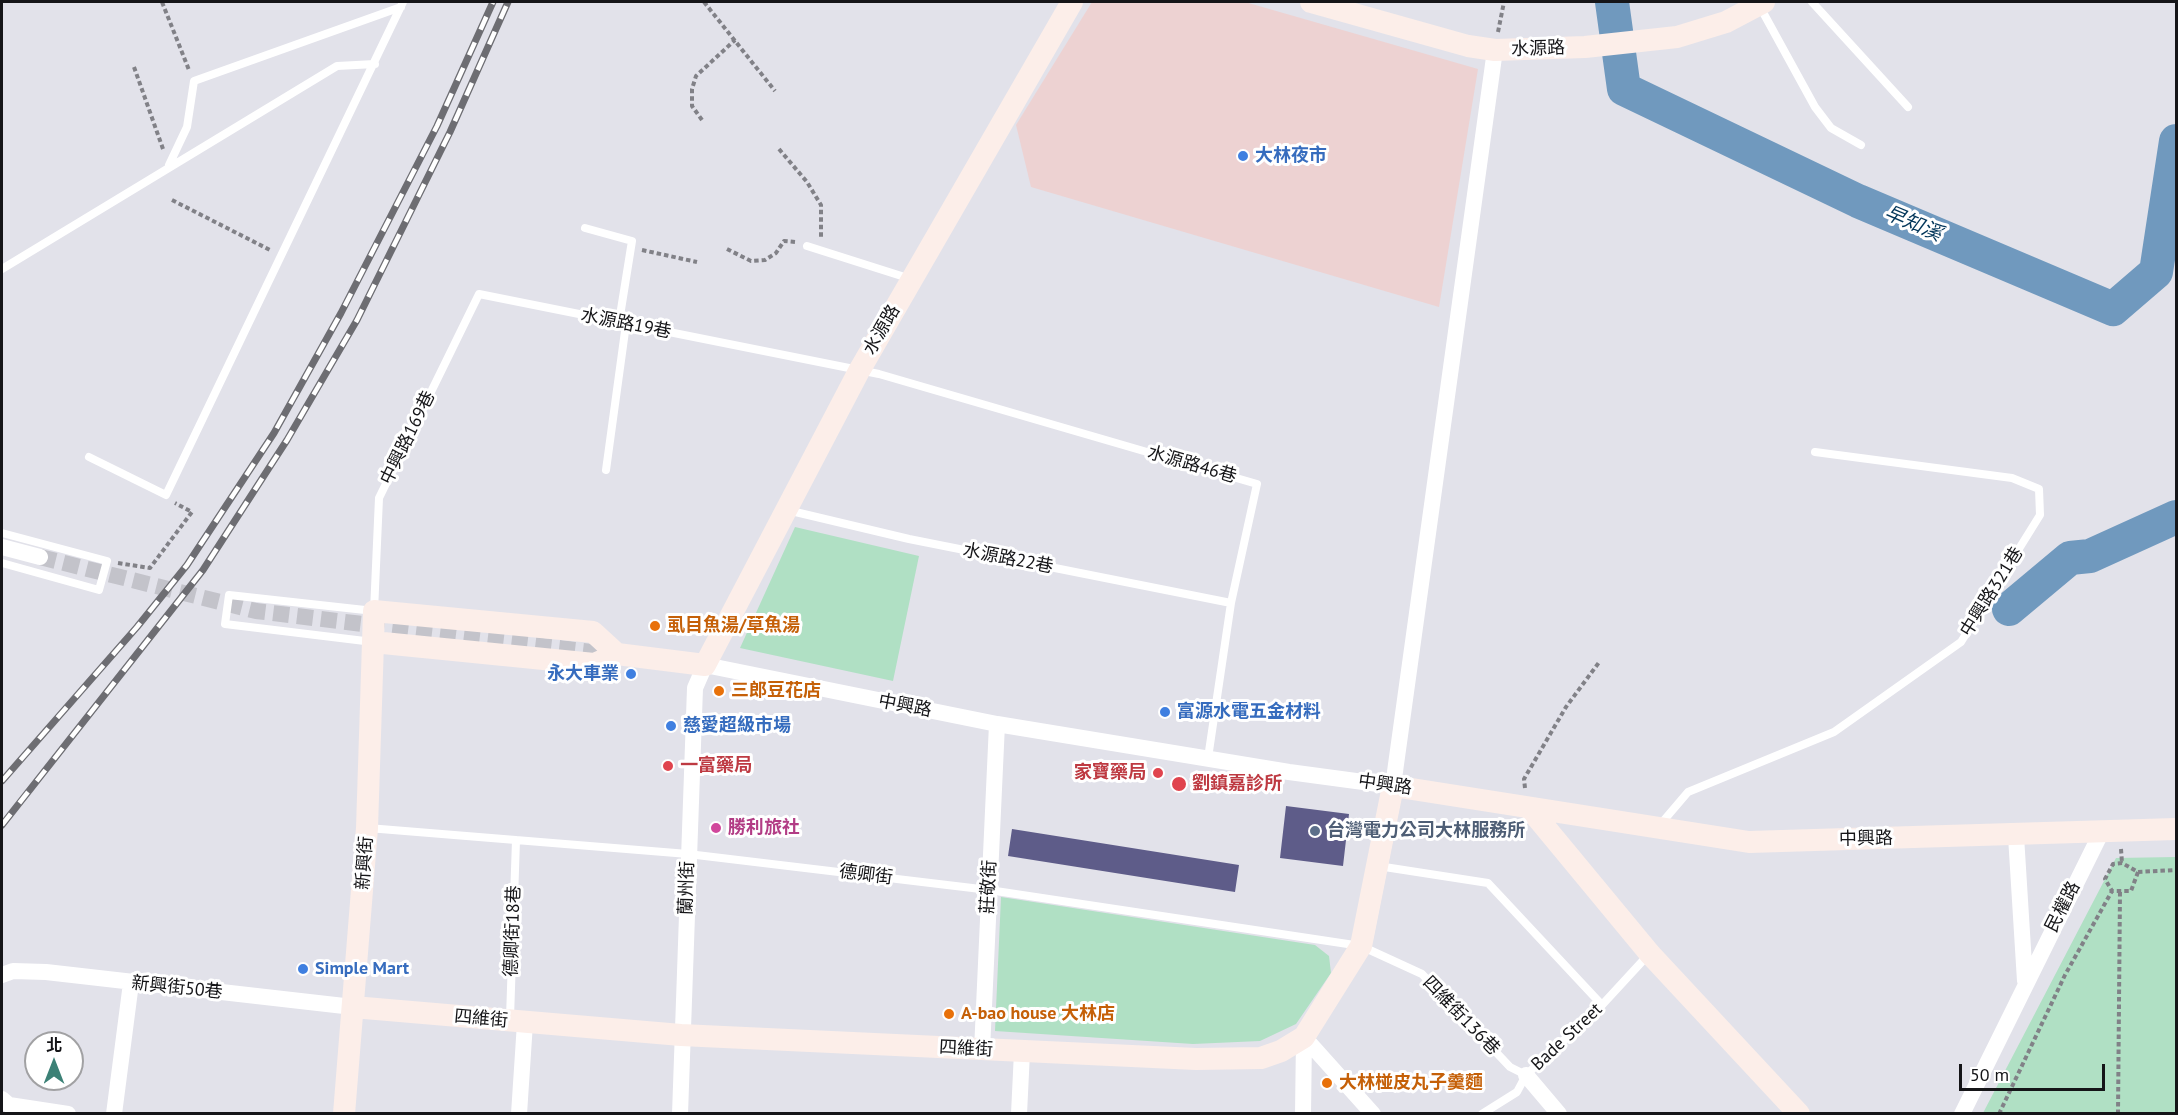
<!DOCTYPE html>
<meta charset="utf-8">
<style>
body{margin:0}
#map{position:relative;width:2178px;height:1115px;overflow:hidden;background:#e2e2ea;font-family:"PT Sans","Noto Sans TC",sans-serif}
canvas{display:block}
.frame{position:absolute;inset:0;border:3px solid #151518;pointer-events:none}
.north{position:absolute;left:24px;top:1031px;width:60px;height:60px;box-sizing:border-box;background:#fff;border:2px solid #a1a1a3;border-radius:50%;rotate:0deg;font-size:16px;font-weight:700;line-height:24px;text-align:center;color:#151518}
.north::after{content:'';display:block;margin:auto;width:21px;height:27px;background:#3c8176;clip-path:polygon(50% 0,100% 100%,50% 72%,0 100%)}
.scale{position:absolute;left:1959px;top:1064px;width:146px;height:27px;box-sizing:border-box;border:3px solid #151518;border-top:0;padding-left:8px;font-size:18px;line-height:21px;white-space:nowrap;color:#151518;-webkit-text-stroke:4px #fff;paint-order:stroke}
</style>
<div id="map">
<canvas width="2178" height="1115"></canvas>
<div class="frame"></div>
<div class="north">北</div>
<div class="scale">50 m</div>
</div>
<script>
const ctx = document.querySelector('canvas').getContext('2d');
ctx.lineJoin = 'round';
function fillPath(path, color) { ctx.fillStyle = color; ctx.fill(path, 'evenodd'); }
const poly = rows => new Path2D(rows.map(r => 'M' + r).join(''));
function strokePath(path, color, width, dash) { ctx.strokeStyle = color; ctx.lineWidth = width; ctx.lineCap = dash ? 'butt' : 'round'; ctx.setLineDash(dash || []); ctx.stroke(path); }
function write(font, color, halo, rows, align = 'center') {
  ctx.font = font + ' "PT Sans","Noto Sans TC",sans-serif'; ctx.lineWidth = 6; ctx.setLineDash([]); ctx.textBaseline = 'middle'; ctx.strokeStyle = halo; ctx.fillStyle = color; for (const [text, x, y, turn = 0] of rows) {
    ctx.save(); ctx.translate(x, y); ctx.rotate((+turn || 0) * Math.PI / 180); ctx.textAlign = isNaN(turn) ? turn : align; if (halo) ctx.strokeText(text, 0, 0); ctx.fillText(text, 0, 0); ctx.restore();
  }
}
fillPath(poly([
 [1092,2,1245,2,1478,69,1439,307,1031,187,1016,125]
]), '#edd2d2');
fillPath(poly([
 [795,527,919,556,893,681,740,648],
 [2176,857,2176,1113,1983,1113,2116,858],
 [1001,897,1315,945,1329,956,1331,973,1296,1024,1260,1041,1193,1044,995,1031]
]), '#b0e0c4');
strokePath(poly([
 [1612,2,1624,89,1858,201,2113,309,2156,272,2176,141],
 [2009,609,2070,558,2090,556,2176,517]
]), '#7099be', 34);
fillPath(poly([
 [1286,806,1349,814,1343,866,1280,858],
 [1012,829,1239,865,1235,892,1008,856]
]), '#5e5c89');
strokePath(poly([
 [40,557,256,611,600,653]
]), '#c3c3ca', 16, [16, 8]);
strokePath(poly([
 [162,2,189,70],
 [704,2,775,91],
 [1498,32,1504,2],
 [134,67,163,149],
 [702,120,692,106,692,89,696,76,735,40],
 [779,149,807,182,821,205,821,239],
 [172,200,270,250],
 [727,249,751,261,765,260,776,253,784,241,795,242],
 [642,250,697,262],
 [118,563,150,568,192,512,175,503],
 [1525,788,1524,779,1566,707,1600,661],
 [2121,849,2122,863],
 [2138,872,2131,891,2112,891,2105,879,2113,864,2122,863,2138,872,2176,870],
 [1999,1114,2065,975,2112,891],
 [2118,1114,2120,891]
]), '#818187', 4, [4.5, 3]);
strokePath(poly([
 [1812,2,1908,107],
 [1759,5,1815,107,1831,128,1861,145],
 [169,165,187,127,194,81,401,7],
 [585,228,632,241,619,322],
 [807,246,911,279],
 [2,269,337,66,375,64],
 [89,457,166,495,403,2],
 [606,470,626,324],
 [787,510,909,539,1231,603],
 [2,533,107,561,99,590,2,563],
 [373,642,225,624,229,595,374,611,379,498,479,294,879,374,1257,484,1231,603,1208,758],
 [1659,826,1688,792,1834,732,1961,642,2040,515,2039,489,2012,478,1815,452],
 [368,828,688,854,989,890,1361,946,1422,974,1510,1067,1526,1075],
 [1378,866,1488,883,1602,1005],
 [510,1018,516,840],
 [1482,1114,1517,1092,1526,1075,1602,1005,1649,954]
]), '#fff', 8);
strokePath(poly([
 [2,547,40,557],
 [2016,836,2025,981],
 [2,975,13,971,46,972,353,1007],
 [1304,1037,1373,1114],
 [982,1050,997,724],
 [1526,1075,1559,1114],
 [2,1099,9,1105,68,1114],
 [114,1114,131,983],
 [519,1114,525,1023],
 [680,1114,695,688,705,665,997,724,1289,772,1393,786,1495,50],
 [1019,1114,1022,1052],
 [1303,1114,1304,1037],
 [1962,1114,2101,833]
]), '#fff', 16);
strokePath(poly([
 [1311,2,1468,46,1495,50,1585,47,1677,37,1726,22,1764,2],
 [373,642,594,664,617,654,705,665,859,371,1072,2],
 [1530,809,1650,954,1799,1114],
 [353,1007,681,1035,1196,1059,1261,1058,1281,1051,1304,1037,1361,946,1393,786,1749,842,2176,829],
 [344,1114,367,828,374,611,593,632,617,654]
]), '#fceee9', 22);
const rail = poly([
 [2,781,137,627,187,565,274,433,341,313,437,126,493,2],
 [2,825,203,570,287,440,357,320,450,132,508,2]
]);
strokePath(rail, '#6d6d72', 7);
strokePath(rail, '#fff', 4.5, [14]);
for (const [x, y, r, color] of [
 [1243,156,6,"#3f7fe0"],
 [655,626,6,"#e8710a"],
 [631,674,6,"#3f7fe0"],
 [719,691,6,"#e8710a"],
 [1165,712,6,"#3f7fe0"],
 [671,726,6,"#3f7fe0"],
 [668,766,6,"#e0444e"],
 [1158,773,6,"#e0444e"],
 [1179,784,8,"#e0444e"],
 [716,828,6,"#d1479c"],
 [1315,831,6,"#5c6f8a"],
 [303,969,6,"#3f7fe0"],
 [949,1014,6,"#e8710a"],
 [1327,1083,6,"#e8710a"]
]) { const dot = new Path2D(); dot.arc(x, y, r, 0, 2 * Math.PI); ctx.fillStyle = color; ctx.fill(dot); strokePath(dot, '#fff', 2); }
write('18px', '#151518', '#fff', [
 ["水源路",1538,49,-2],
 ["水源路19巷",626,324,11],
 ["水源路",882,330,-60],
 ["中興路169巷",408,438,-64],
 ["水源路46巷",1192,465,16],
 ["水源路22巷",1008,559,11],
 ["中興路321巷",1992,592,-58],
 ["中興路",905,706,11],
 ["中興路",1385,785,8],
 ["中興路",1866,839,-1],
 ["新興街",365,863,-86],
 ["德卿街",866,875,7],
 ["莊敬街",989,887,-87],
 ["蘭州街",687,888,-88],
 ["民權路",2063,907,-63],
 ["德卿街18巷",513,931,-88],
 ["新興街50巷",177,988,6],
 ["四維街136巷",1461,1016,46],
 ["四維街",481,1019,5],
 ["Bade Street",1567,1037,-43],
 ["四維街",966,1049,3]
]);
write('bold 18px', '#366cbe', '#fff', [
 ["大林夜市",1255,156],
 ["永大車業",619,674,"right"],
 ["富源水電五金材料",1177,712],
 ["慈愛超級市場",683,726],
 ["Simple Mart",315,969]
], 'left');
write('bold 18px', '#c56008', '#fff', [
 ["虱目魚湯/草魚湯",667,626],
 ["三郎豆花店",731,691],
 ["A-bao house 大林店",961,1014],
 ["大林椪皮丸子羹麵",1339,1083]
], 'left');
write('bold 18px', '#be3a42', '#fff', [
 ["一富藥局",680,766],
 ["家寶藥局",1146,773,"right"],
 ["劉鎮嘉診所",1192,784]
], 'left');
write('bold 18px', '#b23c85', '#fff', [
 ["勝利旅社",728,828]
], 'left');
write('bold 18px', '#4e5e75', '#fff', [
 ["台灣電力公司大林服務所",1327,831]
], 'left');
write('italic 20px', '#02365a', '#fff', [
 ["早知溪",1913,224,23]
]);
</script>
